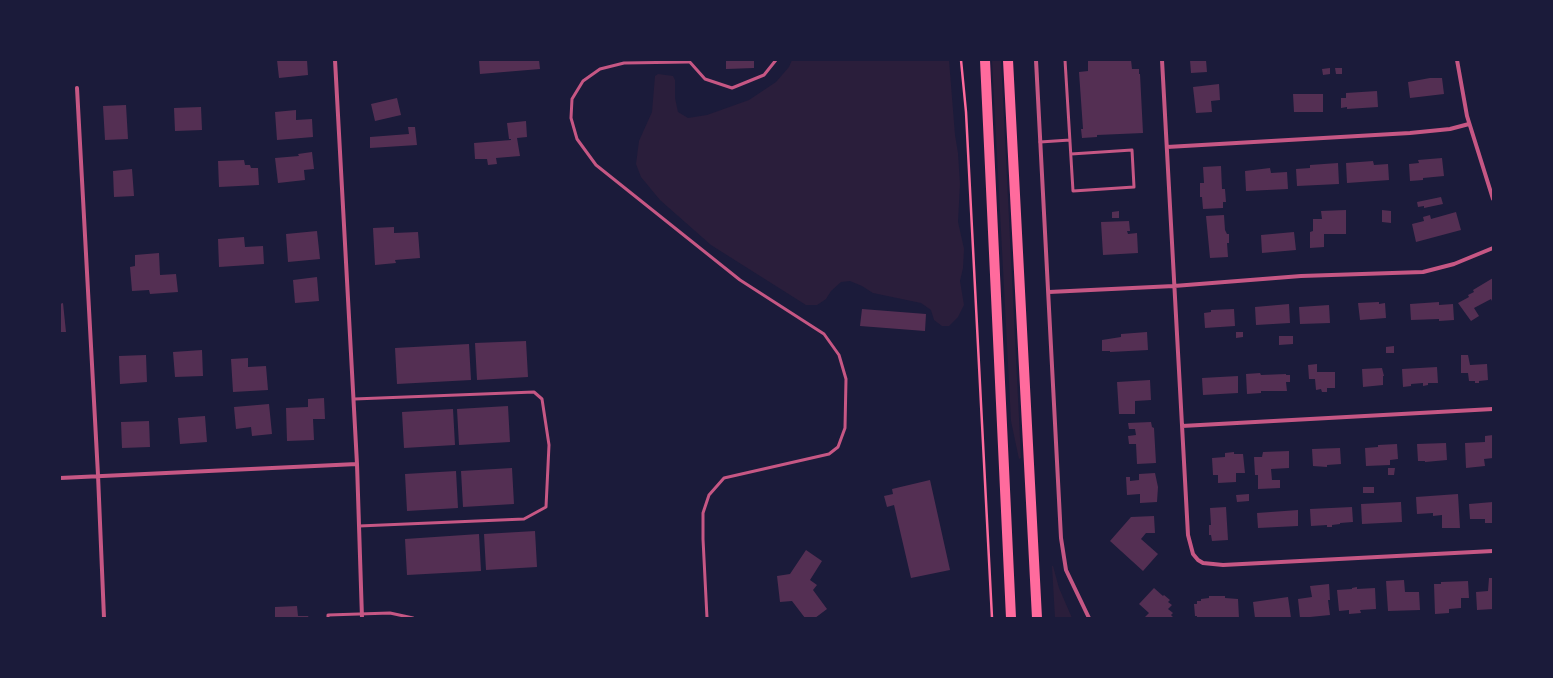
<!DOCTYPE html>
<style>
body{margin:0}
#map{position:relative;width:1553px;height:678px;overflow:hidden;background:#1b1b3a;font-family:"PT Sans Narrow",sans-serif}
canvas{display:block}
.frame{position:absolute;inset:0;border:61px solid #1b1b3a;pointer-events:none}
</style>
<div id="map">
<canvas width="1553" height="678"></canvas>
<div class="frame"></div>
</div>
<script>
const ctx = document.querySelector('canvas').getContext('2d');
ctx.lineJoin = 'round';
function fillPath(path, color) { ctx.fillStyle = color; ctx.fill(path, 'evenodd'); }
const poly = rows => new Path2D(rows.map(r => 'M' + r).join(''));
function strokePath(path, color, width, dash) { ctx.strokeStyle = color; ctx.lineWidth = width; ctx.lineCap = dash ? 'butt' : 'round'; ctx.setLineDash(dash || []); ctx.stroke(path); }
fillPath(poly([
 [792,60,949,60,955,135,958,153,960,184,958,222,964,249,963,268,960,281,964,305,958,317,949,326,942,326,934,320,931,310,921,303,873,293,862,286,850,281,841,282,831,291,826,299,817,305,806,305,711,245,660,200,641,177,636,164,639,141,652,112,655,76,658,74,673,76,675,80,675,98,678,112,688,118,707,115,749,100,776,82,789,67],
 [992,60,1001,60,1021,458,1019,459,1011,421],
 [1052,566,1053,566,1059,588,1072,618,1055,618]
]), '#2a1e3b');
fillPath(poly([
 [277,60,307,60,308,75,279,78],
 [479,60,539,60,540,69,480,74],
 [726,60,754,60,754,68,726,69],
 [1088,60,1131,60,1132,69,1139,69,1139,74,1140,74,1143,133,1097,135,1097,137,1082,138,1081,129,1083,129,1079,72,1088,71],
 [1190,60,1206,60,1207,72,1191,73],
 [1330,68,1330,74,1323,75,1322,69],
 [1335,68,1342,68,1342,74,1336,74],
 [1430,78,1442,78,1444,94,1410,98,1408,82],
 [1219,84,1220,100,1211,101,1212,112,1196,113,1193,87],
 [1377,91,1378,107,1347,109,1347,107,1341,108,1341,98,1346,98,1346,93],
 [1293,94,1323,94,1323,112,1294,112],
 [397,98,401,115,375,121,371,104],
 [126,105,128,139,105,140,103,106],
 [201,107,202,130,175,131,174,108],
 [296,110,296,120,312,119,313,137,277,140,275,112],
 [526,121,527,137,517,138,520,156,496,158,497,164,488,165,487,159,475,159,474,143,511,140,511,139,509,139,507,123],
 [408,127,415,127,417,145,370,148,370,137,409,134],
 [312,152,314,169,304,170,305,180,278,183,275,158,299,156,298,154],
 [1442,158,1444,176,1423,178,1423,180,1410,181,1409,164,1419,163,1418,160],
 [244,160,245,165,250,165,251,168,258,168,259,185,219,187,218,161],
 [1373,161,1374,165,1388,164,1389,180,1347,183,1346,163],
 [1338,163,1339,184,1297,186,1296,169,1310,168,1310,165],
 [1221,166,1222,189,1225,189,1226,202,1223,202,1223,208,1203,209,1202,197,1200,197,1200,183,1204,183,1203,167],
 [1270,168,1271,173,1287,172,1288,189,1246,191,1245,171],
 [132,169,134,196,114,197,113,171],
 [1441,197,1443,204,1424,208,1424,206,1418,207,1417,202],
 [1346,210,1346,234,1324,234,1324,247,1310,248,1310,232,1313,231,1313,219,1322,219,1321,211],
 [1382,210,1391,211,1391,223,1382,222],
 [1119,211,1119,218,1112,218,1112,212],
 [1456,212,1461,230,1416,242,1412,224,1424,221,1423,217,1430,215,1431,219],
 [1224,215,1225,230,1227,234,1229,234,1229,243,1227,243,1228,257,1210,258,1206,216],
 [1129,221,1130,231,1127,231,1128,234,1137,233,1138,253,1103,255,1101,222],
 [394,227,394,233,418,232,420,258,395,260,396,263,375,265,373,228],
 [317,231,320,259,288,262,286,234],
 [1294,232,1296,250,1262,253,1261,235],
 [244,237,245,247,263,246,264,264,219,267,218,239],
 [159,253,160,275,176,274,178,292,150,294,149,290,132,291,130,267,135,266,135,255],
 [317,277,319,301,295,303,293,280],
 [1493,278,1493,303,1491,299,1474,308,1479,316,1471,321,1458,303,1469,297,1468,295,1474,292,1473,290],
 [1379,302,1379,304,1385,303,1386,318,1360,320,1358,303],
 [1439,302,1439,305,1453,304,1454,320,1439,321,1439,319,1411,320,1410,304],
 [63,303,66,332,60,332,60,304],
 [1289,304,1290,323,1256,325,1255,307],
 [1329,305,1330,323,1300,324,1299,307],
 [862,309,926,314,925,331,860,326],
 [1234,309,1235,326,1205,328,1204,313,1211,312,1211,310],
 [1147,332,1148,350,1110,352,1110,351,1102,351,1102,340,1121,337,1121,334],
 [1236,332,1243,332,1243,337,1236,338],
 [1279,336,1293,336,1293,344,1279,345],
 [526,341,528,377,477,380,475,343],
 [469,344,471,380,397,384,395,348],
 [1394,346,1394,353,1386,353,1386,347],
 [202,350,203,376,175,377,173,352],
 [146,355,147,382,120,384,119,356],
 [1461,355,1468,355,1470,365,1487,364,1488,380,1479,381,1479,383,1475,383,1475,381,1469,381,1468,373,1461,373],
 [248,358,248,367,266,366,268,390,233,392,231,359],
 [1317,364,1317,372,1335,372,1335,388,1327,388,1327,392,1322,392,1321,389,1316,390,1315,379,1309,379,1308,365],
 [1437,367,1438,383,1428,383,1428,385,1423,386,1423,383,1411,384,1411,386,1403,387,1402,369],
 [1382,368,1384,376,1383,376,1383,385,1363,387,1362,369],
 [1260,373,1261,375,1286,374,1286,375,1290,375,1290,382,1286,382,1287,391,1261,391,1261,393,1247,394,1246,374],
 [1238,376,1238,393,1203,395,1202,378],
 [1150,380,1151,400,1135,401,1135,414,1119,414,1117,382],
 [324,398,325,419,313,419,314,440,287,441,286,408,308,407,308,399],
 [269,404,272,434,252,436,251,427,236,429,234,407],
 [508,406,510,442,459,445,457,409],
 [453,409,455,445,404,448,402,412],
 [205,416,207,442,180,444,178,418],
 [149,421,150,447,122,448,121,422],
 [1151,422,1152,427,1154,428,1156,463,1137,464,1136,444,1129,444,1128,436,1136,435,1135,429,1129,429,1128,423],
 [1493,435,1493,458,1484,459,1485,466,1466,468,1465,443,1485,442,1485,436],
 [1446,443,1447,460,1425,462,1425,461,1418,461,1417,444],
 [1397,444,1398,459,1390,460,1390,465,1366,466,1365,448,1378,447,1378,445],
 [1340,448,1341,464,1327,465,1327,467,1313,466,1312,449],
 [1289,451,1289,468,1271,469,1272,480,1280,480,1280,488,1258,489,1258,475,1255,475,1254,457,1262,457,1263,452],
 [1234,452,1234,454,1243,454,1245,473,1236,473,1236,482,1218,483,1218,475,1213,475,1212,458,1225,457,1225,453],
 [512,468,514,504,463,507,461,471],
 [1388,468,1395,468,1394,475,1388,475],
 [456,471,458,508,407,511,405,474],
 [1155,473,1158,487,1157,502,1140,503,1140,494,1127,495,1126,477,1130,477,1130,481,1139,480,1139,474],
 [930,480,950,570,911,578,894,505,887,507,884,496,893,494,892,489],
 [1363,487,1374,487,1374,493,1363,493],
 [1249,494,1249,501,1237,502,1236,495],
 [1458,494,1460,528,1442,528,1442,515,1433,516,1433,513,1417,514,1416,497],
 [1401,502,1402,522,1362,524,1361,504],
 [1493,502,1493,523,1485,523,1485,519,1470,519,1469,504],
 [1226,507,1228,540,1212,541,1211,535,1209,535,1209,525,1211,525,1210,508],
 [1352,507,1353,522,1340,523,1340,524,1332,525,1332,527,1327,527,1327,525,1311,526,1310,509],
 [1298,510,1298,526,1258,528,1257,513],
 [1154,516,1155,533,1146,533,1141,539,1158,554,1143,571,1110,541,1131,517],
 [535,531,537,567,486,570,484,534],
 [479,534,481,571,407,575,405,539],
 [806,550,822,561,810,580,817,585,813,590,827,609,815,618,805,618,792,601,780,602,777,576,790,574],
 [1489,578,1493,578,1493,609,1477,610,1476,592,1488,591],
 [1404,580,1405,592,1419,592,1420,610,1388,611,1386,581],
 [1468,581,1469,598,1461,598,1461,608,1449,609,1449,613,1435,614,1434,584,1441,584,1441,582],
 [1329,584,1330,600,1328,600,1330,615,1300,618,1298,599,1312,597,1310,586],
 [1357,587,1357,589,1375,588,1376,609,1360,610,1361,613,1349,614,1349,610,1339,611,1337,590,1352,589,1352,588],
 [1154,588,1163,596,1164,595,1170,600,1168,602,1172,605,1168,609,1173,613,1171,615,1174,618,1145,617,1149,613,1139,604],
 [1209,596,1225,596,1225,598,1238,599,1239,618,1197,618,1197,616,1195,616,1194,604,1197,604,1197,601,1201,601,1201,599,1209,598],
 [1288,597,1291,618,1255,618,1253,602],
 [297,606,298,616,308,616,309,618,275,618,275,607]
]), '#542f53');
strokePath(poly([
 [961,60,966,112,992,618]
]), '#ff6b9d', 2.5);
strokePath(poly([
 [688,60,705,79,732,88,764,75,776,60],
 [1065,60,1073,191,1134,187,1132,150,1071,154],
 [688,62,624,63,600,69,583,81,572,99,571,118,577,139,596,165,740,280,824,334,839,355,846,379,845,428,838,447,829,454,724,478,709,495,703,513,703,539,707,618],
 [1040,142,1070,140],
 [354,399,534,392,542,399,549,445,546,507,524,519,359,526],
 [328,618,328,615,390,613,413,618]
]), '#c65784', 3);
strokePath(poly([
 [335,60,357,464,362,618],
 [1036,60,1061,538,1066,570,1089,618],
 [1162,60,1188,535,1193,554,1198,560,1203,563,1223,565,1493,551],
 [1457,60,1467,116,1493,199],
 [77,88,98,475,104,618],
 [1167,147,1410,133,1450,129,1469,124],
 [1049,292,1174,286,1301,276,1423,272,1454,264,1493,248],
 [1182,426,1493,409],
 [60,478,357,464]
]), '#c65784', 4);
strokePath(poly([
 [985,60,1011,618],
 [1008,60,1037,618]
]), '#ff6b9d', 10);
</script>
